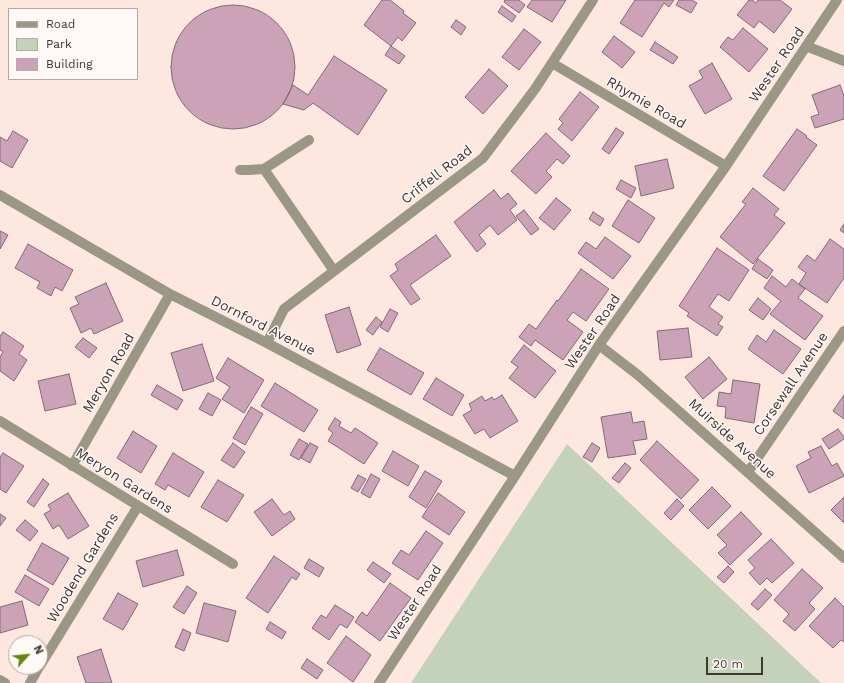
<!DOCTYPE html>
<style>
body{margin:0}
#map{position:relative;width:844px;height:683px;overflow:hidden;background:#fee7df;font-family:"Work Sans",sans-serif}
canvas{display:block}
.legend{position:absolute;left:8px;top:8px;width:130px;height:72px;box-sizing:border-box;background:#fef8f6;border:1px solid #b2aaa7;margin:0;padding:5px 7px;list-style:none;font-size:12px;color:#403531}
.legend li{display:flex;align-items:center;gap:8px;height:20px}
.legend b{width:20px;border:1px solid #b2aaa7}
.north{position:absolute;left:8px;top:635px;width:40px;height:40px;box-sizing:border-box;background:#fef8f6;border:1px solid #b2aaa7;border-radius:50%;rotate:63deg;font-size:11px;font-weight:700;line-height:16px;text-align:center;color:#403531}
.north::after{content:'';display:block;margin:auto;width:14px;height:18px;background:#628607;clip-path:polygon(50% 0,100% 100%,50% 72%,0 100%)}
.scale{position:absolute;left:706px;top:657px;width:57px;height:18px;box-sizing:border-box;border:2px solid #403531;border-top:0;padding-left:5px;font-size:12px;line-height:14px;white-space:nowrap;color:#403531;-webkit-text-stroke:3px #fef8f6;paint-order:stroke}
</style>
<div id="map">
<canvas width="844" height="683"></canvas>
<ul class="legend">
<li><b style="height:5px;background:#9a9785"></b>Road</li>
<li><b style="height:11px;background:#c4d2b9"></b>Park</li>
<li><b style="height:11px;background:#cca2b6"></b>Building</li>
</ul>
<div class="north">N</div>
<div class="scale">20 m</div>
</div>
<script>
const ctx = document.querySelector('canvas').getContext('2d');
ctx.lineJoin = 'round';
function fillPath(path, color) { ctx.fillStyle = color; ctx.fill(path, 'evenodd'); }
const poly = rows => new Path2D(rows.map(r => 'M' + r).join(''));
function strokePath(path, color, width, dash) { ctx.strokeStyle = color; ctx.lineWidth = width; ctx.lineCap = dash ? 'butt' : 'round'; ctx.setLineDash(dash || []); ctx.stroke(path); }
function write(font, color, halo, rows, align = 'center') {
  ctx.font = font + ' "Work Sans",sans-serif'; ctx.lineWidth = 3; ctx.setLineDash([]); ctx.textBaseline = 'middle'; ctx.strokeStyle = halo; ctx.fillStyle = color; for (const [text, x, y, turn = 0] of rows) {
    ctx.save(); ctx.translate(x, y); ctx.rotate((+turn || 0) * Math.PI / 180); ctx.textAlign = isNaN(turn) ? turn : align; if (halo) ctx.strokeText(text, 0, 0); ctx.fillText(text, 0, 0); ctx.restore();
  }
}
fillPath(poly([
 [567,444,821,683,411,683]
]), '#c4d2b9');
const building = poly([
 [382,0,390,0,404,11,403,13,416,23,402,41,398,37,391,46,364,25,382,0],
 [505,0,519,0,525,5,519,13,504,2,505,0],
 [532,0,566,0,552,22,527,7,532,0],
 [635,0,674,0,669,7,664,3,642,37,620,23,635,0],
 [679,0,692,0,697,3,691,13,676,5,679,0],
 [749,0,752,0,756,3,758,0,780,0,792,9,774,33,759,21,754,28,737,15,749,0],
 '171 67a62 62 0 1 1 124 0a62 62 0 1 1-124 0Z',
 [502,6,516,16,512,22,498,12,502,6],
 [456,20,466,27,461,35,451,27,456,20],
 [743,28,768,49,749,72,720,47,728,37,733,40,743,28],
 [524,29,541,42,519,70,502,57,524,29],
 [614,36,635,52,622,68,602,52,614,36],
 [655,42,678,57,673,64,650,50,655,42],
 [391,46,405,56,399,64,385,55,391,46],
 [334,56,387,90,358,135,313,103,304,110,283,104,293,85,308,95,334,56],
 [712,63,732,99,705,114,689,86,703,78,699,71,712,63],
 [489,69,508,86,483,114,465,97,489,69],
 [840,85,844,96,844,119,815,128,811,117,819,114,812,95,840,85],
 [580,92,599,107,572,141,558,129,563,123,559,119,580,92],
 [616,128,624,133,609,154,602,149,616,128],
 [797,129,807,136,806,137,817,145,784,191,763,176,797,129],
 [13,131,28,140,12,168,0,161,0,137,7,141,13,131],
 [546,133,570,156,563,164,557,159,546,171,552,177,536,194,511,171,546,133],
 [667,159,674,188,641,196,635,166,667,159],
 [621,180,636,188,631,198,616,189,621,180],
 [753,188,779,209,774,215,785,223,753,264,720,237,746,204,742,202,753,188],
 [494,190,501,199,508,193,517,204,510,210,517,220,498,235,490,225,479,235,486,244,477,252,454,222,494,190],
 [556,198,571,210,554,230,539,218,556,198],
 [628,200,655,218,639,243,612,226,628,200],
 [524,210,539,229,531,235,516,216,524,210],
 [593,212,604,219,600,226,589,219,593,212],
 [844,224,844,233,840,230,844,224],
 [0,231,8,235,0,249,0,231],
 [436,235,451,256,410,285,420,299,411,305,390,276,398,270,395,264,436,235],
 [605,237,631,256,613,279,578,253,586,242,596,249,605,237],
 [830,239,844,249,844,278,827,303,799,284,806,273,798,267,807,255,815,261,830,239],
 [28,244,73,270,62,291,55,287,51,296,37,288,40,282,15,268,28,244],
 [717,248,749,270,729,301,718,294,709,307,723,317,718,324,723,327,717,336,687,316,689,313,679,306,717,248],
 [758,259,773,270,767,279,752,269,758,259],
 [581,269,609,289,586,321,573,312,567,320,583,332,563,360,535,340,531,346,519,337,529,324,536,329,557,300,558,301,581,269],
 [772,276,786,287,792,279,805,289,798,298,823,316,805,340,770,314,781,301,764,288,772,276],
 [106,283,123,321,94,334,91,328,81,333,70,308,79,304,75,297,106,283],
 [758,298,771,309,763,320,749,310,758,298],
 [349,307,361,345,337,353,325,315,349,307],
 [390,309,398,313,388,332,380,327,390,309],
 [376,317,382,322,373,335,366,330,376,317],
 [688,328,692,357,660,360,657,331,688,328],
 [774,330,801,349,783,374,748,349,757,335,766,342,774,330],
 [3,332,24,346,19,354,27,360,14,381,0,371,0,357,3,352,0,350,0,336,3,332],
 [83,338,97,348,89,358,75,347,83,338],
 [202,344,214,381,183,391,171,353,202,344],
 [524,345,556,371,535,398,509,378,518,367,511,362,524,345],
 [380,348,424,373,411,395,367,370,380,348],
 [709,357,727,379,703,399,685,377,709,357],
 [228,358,264,380,244,413,222,399,230,387,216,378,228,358],
 [69,374,76,404,45,411,38,381,69,374],
 [436,378,464,395,452,416,423,399,436,378],
 [733,380,760,384,754,423,725,418,726,407,717,406,719,392,731,394,733,380],
 [275,383,318,410,304,432,261,406,275,383],
 [157,385,183,400,177,410,151,395,157,385],
 [208,393,221,400,212,416,199,409,208,393],
 [502,395,518,421,490,438,484,429,475,434,463,415,472,410,469,404,482,396,485,401,492,397,494,400,502,395],
 [844,395,844,419,833,411,844,395],
 [251,407,263,414,245,445,233,438,251,407],
 [631,412,633,423,644,421,647,439,633,441,636,454,608,458,601,417,631,412],
 [335,418,341,422,339,426,351,433,355,428,378,443,364,464,328,441,333,433,328,429,335,418],
 [838,429,844,437,844,439,829,449,822,439,838,429],
 [133,431,157,446,141,473,117,458,133,431],
 [299,439,308,444,299,460,290,455,299,439],
 [657,441,699,480,681,499,640,460,657,441],
 [233,443,245,452,234,468,221,460,233,443],
 [310,443,318,447,310,463,301,458,310,443],
 [592,443,600,448,592,462,583,457,592,443],
 [821,446,832,466,837,463,844,476,809,493,796,466,811,458,808,452,821,446],
 [393,451,419,466,408,486,382,471,393,451],
 [3,453,24,466,6,493,0,489,0,457,3,453],
 [173,453,204,472,189,497,168,485,165,490,155,484,173,453],
 [625,463,631,468,619,483,612,478,625,463],
 [425,471,442,481,426,508,409,497,425,471],
 [371,474,380,479,370,498,361,493,371,474],
 [358,475,366,479,358,492,351,488,358,475],
 [43,479,49,484,34,507,27,502,43,479],
 [218,480,244,495,227,522,201,507,218,480],
 [712,487,731,506,708,529,689,510,712,487],
 [68,493,89,526,68,539,59,525,53,529,44,514,51,510,48,505,68,493],
 [438,493,465,512,449,535,422,517,438,493],
 [844,497,844,523,831,510,844,497],
 [272,499,284,515,290,511,295,519,272,536,254,512,272,499],
 [677,499,684,506,671,520,664,513,677,499],
 [741,512,762,534,730,565,718,553,727,545,717,535,741,512],
 [0,514,6,518,0,526,0,514],
 [25,520,38,531,30,541,16,530,25,520],
 [426,531,443,543,418,580,392,563,401,550,409,555,426,531],
 [771,539,794,563,772,583,767,578,760,585,749,573,755,568,748,560,771,539],
 [42,543,69,558,53,585,27,570,42,543],
 [177,550,184,575,143,587,136,561,177,550],
 [274,556,300,574,296,580,292,577,268,613,246,598,274,556],
 [309,559,324,568,319,577,304,568,309,559],
 [373,562,391,574,384,583,367,570,373,562],
 [728,566,734,572,724,583,717,577,728,566],
 [802,569,823,588,809,603,815,609,795,631,783,621,789,614,774,600,802,569],
 [25,575,49,589,39,606,15,592,25,575],
 [390,583,411,598,380,641,355,622,362,612,367,616,390,583],
 [187,586,197,593,184,614,173,607,187,586],
 [765,589,772,595,758,610,751,604,765,589],
 [118,593,138,604,123,630,103,619,118,593],
 [835,598,844,607,844,642,841,640,833,648,809,626,835,598],
 [22,601,28,625,0,633,0,607,22,601],
 [204,603,236,611,228,642,196,633,204,603],
 [335,605,354,617,347,628,340,624,329,640,312,628,321,615,326,618,335,605],
 [270,622,286,632,282,639,266,629,270,622],
 [183,629,191,633,184,651,175,647,183,629],
 [346,636,371,655,353,682,327,663,346,636],
 [101,649,112,683,86,683,77,657,101,649],
 [307,659,323,670,317,679,301,668,307,659]
]);
fillPath(building, '#cca2b6');
strokePath(building, '#826a76', 1);
strokePath(poly([
 [806,46,844,61],
 [552,63,726,166],
 [309,140,264,169,334,271],
 [240,170,248,170,264,169],
 [0,195,170,294,267,343,515,476],
 [267,343,284,309,483,158,535,89,593,0],
 [599,345,638,375,844,558],
 [0,421,233,564],
 [72,466,170,294],
 [748,472,844,331],
 [40,666,138,506],
 [0,680,5,683],
 [30,683,39,667],
 [379,683,515,476,599,345,726,166,837,0]
]), '#9a9785', 10);
write('14px', '#403531', '#fef8f6', [
 ["Wester Road",777,65,-56],
 ["Rhymie Road",646,103,30],
 ["Criffell Road",437,175,-38],
 ["Dornford Avenue",263,326,27],
 ["Wester Road",593,332,-56],
 ["Meryon Road",109,373,-60],
 ["Corsewall Avenue",791,384,-56],
 ["Muirside Avenue",732,439,42],
 ["Meryon Gardens",124,481,32],
 ["Woodend Gardens",83,568,-59],
 ["Wester Road",415,603,-57]
]);
</script>
